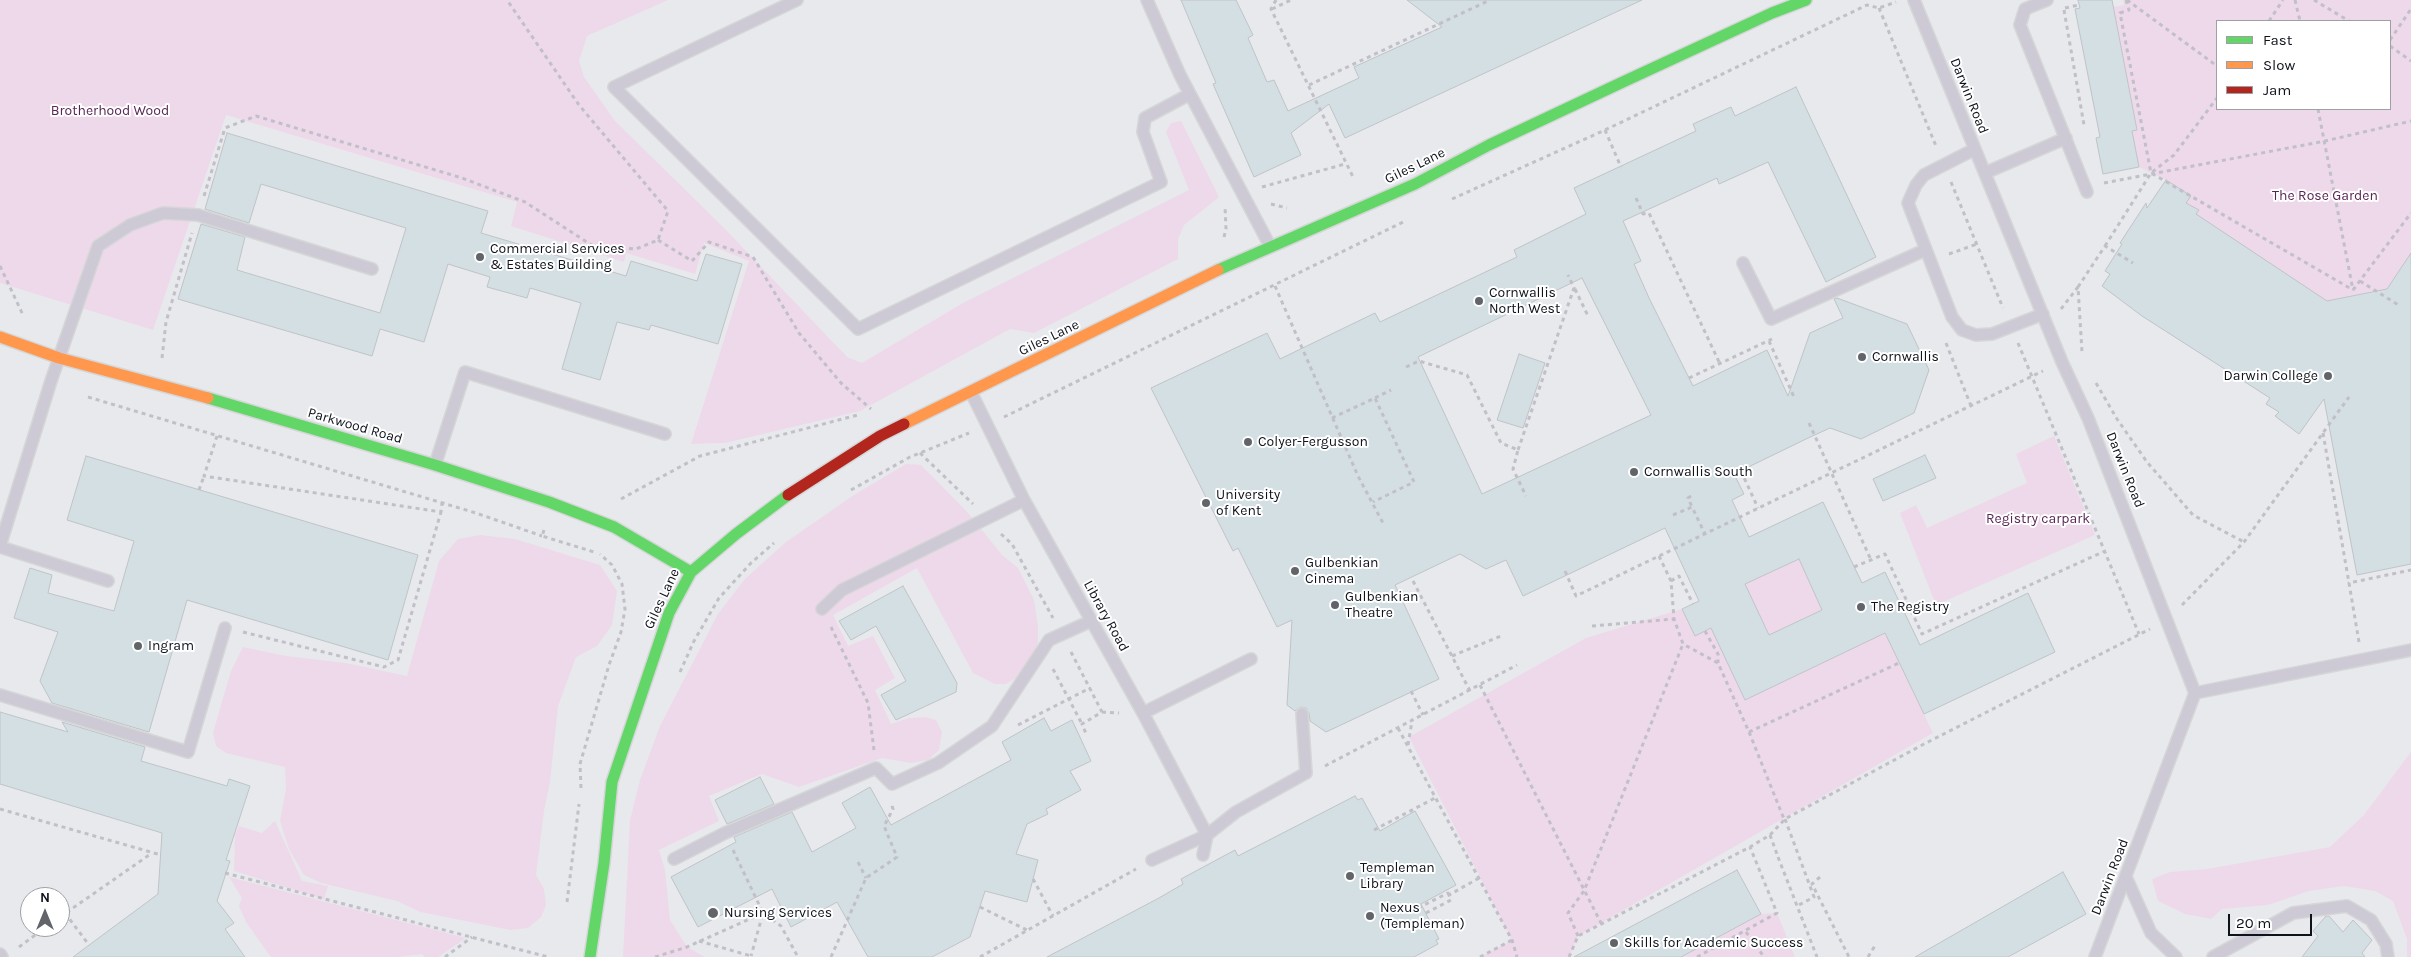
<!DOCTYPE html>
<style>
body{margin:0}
#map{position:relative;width:2411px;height:957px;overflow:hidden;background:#fbfbfb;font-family:Karla,sans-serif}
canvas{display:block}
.legend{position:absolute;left:2216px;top:20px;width:175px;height:90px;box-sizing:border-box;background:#fff;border:1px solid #9fa0a3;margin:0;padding:6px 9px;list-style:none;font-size:15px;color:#0e121a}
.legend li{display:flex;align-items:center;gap:10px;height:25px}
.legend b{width:25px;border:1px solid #9fa0a3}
.north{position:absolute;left:20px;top:887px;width:50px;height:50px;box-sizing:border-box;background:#fff;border:1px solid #9fa0a3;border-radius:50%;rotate:0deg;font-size:14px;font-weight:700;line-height:20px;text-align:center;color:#0e121a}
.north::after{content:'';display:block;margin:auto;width:18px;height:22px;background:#616469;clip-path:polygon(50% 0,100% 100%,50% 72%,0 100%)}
.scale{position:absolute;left:2228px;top:914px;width:84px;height:22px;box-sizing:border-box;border:2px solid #0e121a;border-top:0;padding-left:6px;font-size:15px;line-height:18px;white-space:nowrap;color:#0e121a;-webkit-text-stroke:4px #fff;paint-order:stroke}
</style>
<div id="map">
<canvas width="2411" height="957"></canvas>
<ul class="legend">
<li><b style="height:6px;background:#63d668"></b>Fast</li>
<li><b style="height:6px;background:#ff974d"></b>Slow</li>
<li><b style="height:6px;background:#b3261e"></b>Jam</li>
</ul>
<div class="north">N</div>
<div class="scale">20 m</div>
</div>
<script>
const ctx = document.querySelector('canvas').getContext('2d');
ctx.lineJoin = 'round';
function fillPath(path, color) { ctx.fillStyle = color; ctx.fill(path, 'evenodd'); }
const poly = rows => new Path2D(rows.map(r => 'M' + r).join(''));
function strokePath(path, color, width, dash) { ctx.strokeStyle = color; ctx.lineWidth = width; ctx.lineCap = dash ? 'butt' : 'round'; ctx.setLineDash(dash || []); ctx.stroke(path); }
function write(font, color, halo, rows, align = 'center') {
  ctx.font = font + ' Karla,sans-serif'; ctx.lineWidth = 4; ctx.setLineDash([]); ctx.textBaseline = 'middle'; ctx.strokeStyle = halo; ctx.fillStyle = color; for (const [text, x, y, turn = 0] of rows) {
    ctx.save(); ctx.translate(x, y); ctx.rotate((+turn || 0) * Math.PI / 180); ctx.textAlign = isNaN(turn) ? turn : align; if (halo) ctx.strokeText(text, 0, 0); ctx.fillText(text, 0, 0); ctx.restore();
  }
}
fillPath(poly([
 [0,0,2411,0,2411,957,0,957],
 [2217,21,2390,21,2390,109,2217,109],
 [30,897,60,897,60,927,30,927]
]), '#e8e9ed');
fillPath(poly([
 [0,0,668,0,587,36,579,61,584,77,615,121,722,226,847,357,862,363,963,303,1189,190,1166,132,1171,123,1181,121,1219,197,1184,225,1178,239,1178,259,1034,333,1010,329,860,411,725,443,691,444,749,261,704,243,695,274,626,253,624,262,511,226,517,202,226,115,153,330,0,283],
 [2123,0,2411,0,2411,254,2389,285,2401,293,2399,308,2373,291,2338,299,2321,325,2187,226,2199,210,2186,203,2190,195,2166,180,2139,167,2132,131,2137,130,2113,7,2124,5],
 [2217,21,2390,21,2390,109,2217,109],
 [2054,436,2095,535,1936,605,1900,513,1916,505,1927,528,2027,483,2016,454],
 [906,464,921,465,969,514,1002,555,1018,568,1034,600,1038,627,1038,643,1030,660,1019,676,1006,684,995,684,973,673,917,568,833,615,848,646,873,636,895,678,875,690,891,724,909,718,925,717,936,720,942,732,939,750,928,760,911,763,882,758,799,787,762,774,709,796,719,821,659,850,665,870,670,920,687,947,705,957,623,957,630,820,640,780,660,726,718,614,745,579,786,542,854,495],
 [480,535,515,539,600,565,617,591,612,625,597,646,576,657,558,706,550,782,544,811,536,875,544,889,546,905,541,917,528,928,510,930,420,912,397,901,321,883,304,875,289,849,280,821,286,788,285,767,226,753,216,746,213,733,231,671,243,647,286,656,346,663,407,676,439,561,458,539],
 [1799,559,1822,610,1769,635,1745,584],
 [1682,609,1695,635,1711,628,1745,700,1885,633,1933,733,1578,936,1569,957,1480,957,1512,940,1409,737,1586,638],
 [2411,752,2411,957,2407,957,2407,939,2393,901,2375,891,2344,886,2309,891,2268,905,2222,909,2211,919,2185,914,2158,901,2152,879,2170,872,2207,869,2330,847,2364,815],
 [275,821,302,881,328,886,324,899,234,871,235,835,239,826,262,833],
 [229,877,466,938,438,957,425,957,422,954,398,957,271,957,246,922,239,906,242,898],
 [1777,913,1795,957,1681,957,1761,914]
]), '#eed9eb');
const building = poly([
 [1181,0,1236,0,1253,35,1248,38,1267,82,1274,80,1288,111,1359,78,1354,67,1442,27,1407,0,1642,0,1345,138,1329,104,1291,133,1301,155,1254,177,1213,84,1216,83,1181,0],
 [2078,0,2112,0,2137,130,2132,131,2139,167,2103,174,2096,138,2100,137,2075,9,2080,8,2078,0],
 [1796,87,1876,257,1826,282,1768,162,1719,184,1717,178,1623,221,1641,261,1634,264,1649,298,1693,386,1767,350,1788,396,1810,333,1843,318,1834,299,1837,298,1907,324,1929,370,1914,413,1861,439,1830,428,1806,439,1734,474,1744,494,1732,500,1749,537,1823,502,1862,583,1885,572,1920,645,2028,593,2055,652,1924,714,1885,633,1745,700,1711,628,1695,636,1682,609,1699,601,1665,528,1523,596,1506,560,1486,569,1460,554,1395,585,1439,679,1326,732,1310,721,1309,713,1306,708,1301,707,1295,711,1287,705,1292,620,1277,627,1238,548,1233,551,1151,388,1267,333,1280,359,1375,313,1380,322,1517,257,1514,250,1586,214,1574,188,1696,131,1693,124,1731,107,1735,116,1796,87],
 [1582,278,1651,415,1482,494,1418,357,1582,278],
 [1799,559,1822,610,1769,635,1745,584,1799,559],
 [227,133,488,211,481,233,626,276,631,261,697,281,706,254,742,264,718,344,651,325,649,330,617,322,600,380,562,369,581,303,530,288,527,298,487,287,490,277,448,264,424,342,380,329,372,356,178,299,201,224,245,237,237,270,380,313,406,228,261,184,249,223,205,209,227,133],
 [2166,180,2191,196,2186,203,2199,210,2196,214,2327,301,2387,289,2411,253,2411,564,2357,575,2324,399,2299,434,2275,416,2279,412,2266,404,2270,398,2142,316,2102,286,2110,274,2105,271,2122,244,2120,243,2146,203,2147,208,2166,180],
 [1519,354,1545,363,1523,428,1497,420,1519,354],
 [1925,455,1936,478,1883,501,1873,479,1925,455],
 [86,456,418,555,388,660,187,600,149,732,52,703,40,681,58,632,14,618,30,568,52,575,48,593,114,611,134,541,67,520,86,456],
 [903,586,957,683,956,692,896,720,881,695,906,681,876,626,851,640,839,621,903,586],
 [0,712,68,732,62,722,145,747,141,761,227,786,229,779,250,786,226,860,230,861,217,901,234,923,225,929,245,957,73,957,158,894,162,833,0,784,0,712],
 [1044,718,1051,731,1072,720,1091,761,1070,771,1081,790,1046,809,1048,814,1027,824,1016,854,1038,860,1027,902,985,891,970,937,932,957,868,957,837,902,791,927,772,889,698,927,671,877,736,842,734,837,792,812,812,852,856,828,842,803,870,787,891,825,1011,760,1002,742,1044,718],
 [760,777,774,804,727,824,715,800,760,777],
 [1355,796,1358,800,1362,798,1380,831,1415,811,1456,885,1421,904,1439,939,1436,940,1438,944,1414,957,1047,957,1159,898,1183,884,1181,879,1235,850,1238,856,1355,796],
 [1737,870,1761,914,1681,957,1574,957,1737,870],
 [2063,872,2086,914,2008,957,1915,957,2063,872],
 [2326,916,2329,916,2343,932,2353,920,2372,940,2362,953,2365,957,2302,957,2318,936,2313,931,2326,916]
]);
fillPath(building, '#d4dfe4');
strokePath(building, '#bfc4c7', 1);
const lane = poly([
 [797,0,614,87,858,329,1161,182,1143,132,1145,118,1190,94],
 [1147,0,1180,75,1270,246],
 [1914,0,2062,362,2088,418,2195,693,2095,957],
 [2047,0,2025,9,2020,25,2087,192],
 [1975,149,1924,175,1916,185,1908,203,1952,317,1962,330,1976,335,1992,334,2043,314],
 [1985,173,2066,138],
 [1743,263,1771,319,1925,250],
 [971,392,1024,500,1143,713,1207,835,1203,855],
 [435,465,465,372,665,434],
 [0,546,51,381,98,246,130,225,163,213,198,215,372,269],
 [0,547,108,581],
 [822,609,842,590,1024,500],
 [2195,693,2411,650],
 [0,695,188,752,225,628],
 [1143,713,1251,659],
 [674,859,725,833,876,768,892,784,938,763,992,726,1049,640,1091,621],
 [1152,860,1207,835,1236,812,1306,773,1302,714],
 [2126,877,2151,933,2176,957],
 [0,954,2,957],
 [2213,957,2293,913,2347,906,2371,920,2386,944,2388,957]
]);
const fast = poly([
 [1218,270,1415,184,1489,145,1625,81,1772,13,1806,0],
 [208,398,435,465,549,502,614,527,691,572],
 [590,957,604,863,612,782,669,613,691,572,736,534,788,495]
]);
const slow = poly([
 [0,337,59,358,208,398],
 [904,424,1218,270]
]);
const jam = poly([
 [788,495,880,436,904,424]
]);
strokePath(lane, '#d5d6d7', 14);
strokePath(fast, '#d5d6d7', 14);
strokePath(slow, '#d5d6d7', 14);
strokePath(jam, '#d5d6d7', 14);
strokePath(poly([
 [1276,0,1271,9,1354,179],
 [2126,0,2129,10,2120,13,2151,173,2353,290],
 [2127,0,2217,66],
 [2295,0,2300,21],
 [2314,0,2349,21],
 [1879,8,1936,146],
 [2065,8,2079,5],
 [1272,9,1291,0],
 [2064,10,2084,125],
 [2269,21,2283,0],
 [2390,40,2411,9],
 [2390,46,2411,61],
 [1309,85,1490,0],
 [2318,109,2353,290],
 [1605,130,1621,167],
 [1951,182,2003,308],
 [2104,183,2325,141,2411,121],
 [1262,187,1345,164],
 [204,196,225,128,256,116,462,178,525,202,593,246,636,249,658,240,668,211,579,105,507,0],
 [1636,198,1643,214,1649,213,1720,364],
 [1452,199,1605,130,1867,5,1879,8,1896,2],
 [1271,204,1287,208],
 [1224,237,1226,229,1225,206],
 [658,240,692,261,709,242,753,257,799,333,841,383,871,409],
 [2105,246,2151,173,2174,155,2217,98],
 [1949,254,1977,244],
 [0,266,23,315],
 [2360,281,2400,306],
 [1275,286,1358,476,1384,525],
 [2078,287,2105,246,2133,263],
 [1575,289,1588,316],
 [2353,290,2411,213],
 [2061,309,2078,287,2082,352],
 [1769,341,1794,397],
 [1946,343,1971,406],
 [2018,343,2139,634],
 [162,358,166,322,192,233],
 [1406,367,1419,361,1467,375,1501,443,1518,450,1513,469,1526,496],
 [1689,378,1772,339],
 [2096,383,2117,419,2147,462,2193,515,2244,542],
 [88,397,476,513,542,536],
 [1375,398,1391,390],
 [1004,417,1403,222],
 [1332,418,1375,398,1414,482,1373,502],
 [1809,423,1871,560],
 [2323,433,2349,583],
 [217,436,204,476,441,512,442,503],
 [1518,450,1574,288,1568,275],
 [920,453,973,504],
 [1741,471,1758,508],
 [199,490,204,476],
 [851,490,910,457,969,433],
 [1691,496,1688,498,1692,507],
 [621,499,700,456,858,415],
 [1673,515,1692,507,1705,534],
 [544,530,542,536,594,552],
 [1001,534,1012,544,1053,618],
 [1659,556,1671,581,1674,619,1683,644,1718,663,1749,732,1784,819],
 [1854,567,1885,554,1922,634,2105,551],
 [1565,571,1576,596,2043,371],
 [1413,581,1470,691],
 [1671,581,1679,576,1693,604],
 [2182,605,2244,542,2349,397],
 [1592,626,1674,619],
 [831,627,868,703,874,750],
 [1705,631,1718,654,1718,663],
 [243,632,384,667,398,660,441,512],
 [2359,642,2349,583,2411,570],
 [1071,652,1102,712,1082,724,1087,736],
 [1452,656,1501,636],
 [1053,669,1082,724],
 [680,672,694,641,719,598,751,563,774,543],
 [1480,685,1602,925],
 [1411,691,1423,715],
 [1102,712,1119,713],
 [1018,725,1090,688],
 [1398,728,1512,940,1517,957],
 [1749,732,1899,663],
 [1408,745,1412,721],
 [1325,766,1517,665],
 [581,788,580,764,609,665,621,632,625,609,622,584,612,565,600,554],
 [0,809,161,855],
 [1374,830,1435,798],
 [1770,835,1778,857],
 [733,850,763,913,751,956],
 [858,862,866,878],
 [225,873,548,957],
 [1820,877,1812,884,1849,957],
 [1033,879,1053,916],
 [567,902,579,804],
 [980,907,1027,930],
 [1418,908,1448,893,1449,895],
 [65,913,89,945],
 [1426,913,1451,900,1449,895,1479,878],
 [60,917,152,853],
 [1746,932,1764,957],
 [1578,936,1568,913,1584,891,1683,644],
 [699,941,751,956],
 [19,947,46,927],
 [445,957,472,937],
 [655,957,687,947,763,913,781,926,798,957],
 [831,957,866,878,897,857,884,826,893,809,891,803],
 [980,957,1136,869],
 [1480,957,1512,940],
 [1569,957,1578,936,1750,847,1770,835,1785,819,1924,744,2150,629],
 [1697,957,1777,913,1750,847],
 [1868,957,1876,944]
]), '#c1bfc7', 3, [4, 4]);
strokePath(lane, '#cdcad6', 11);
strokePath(fast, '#63d668', 11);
strokePath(slow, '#ff974d', 11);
strokePath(jam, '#b3261e', 11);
strokePath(poly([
 [1785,819,1814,897,1797,906],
 [1778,857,1817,957]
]), '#c1bfc7', 3, [4, 4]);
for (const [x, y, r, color] of [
 [480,257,5,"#616469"],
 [1479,301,5,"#616469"],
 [1862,357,5,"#616469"],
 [2328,376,5,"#616469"],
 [1248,442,5,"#616469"],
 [1634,472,5,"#616469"],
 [1206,503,5,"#616469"],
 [1295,571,5,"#616469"],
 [1335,605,5,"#616469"],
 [1861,607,5,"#616469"],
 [138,646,5,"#616469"],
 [1350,876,5,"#616469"],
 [713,913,6,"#616469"],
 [1370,916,5,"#616469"],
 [1614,943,5,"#616469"]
]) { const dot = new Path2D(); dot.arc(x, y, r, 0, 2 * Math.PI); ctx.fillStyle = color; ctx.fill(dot); strokePath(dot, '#fff', 2); }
write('14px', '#0e121a', '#fff', [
 ["Darwin Road",1969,96,68],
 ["Giles Lane",1415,166,-26],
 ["Giles Lane",1049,338,-26],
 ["Parkwood Road",355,426,16],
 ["Darwin Road",2125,470,68],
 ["Giles Lane",662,599,-65],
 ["Library Road",1106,616,61],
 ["Darwin Road",2110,877,-69]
]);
write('14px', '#592655', '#fff', [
 ["Brotherhood Wood",110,111],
 ["The Rose Garden",2325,196],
 ["Registry carpark",2038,519]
]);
write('14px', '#0e121a', '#fff', [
 ["Commercial Services",490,249],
 ["& Estates Building",490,265],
 ["Cornwallis",1489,293],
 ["North West",1489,309],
 ["Cornwallis",1872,357],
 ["Darwin College",2318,376,"right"],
 ["Colyer-Fergusson",1258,442],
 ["Cornwallis South",1644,472],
 ["University",1216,495],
 ["of Kent",1216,511],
 ["Gulbenkian",1305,563],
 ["Cinema",1305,579],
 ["Gulbenkian",1345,597],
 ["Theatre",1345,613],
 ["The Registry",1871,607],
 ["Ingram",148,646],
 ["Templeman",1360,868],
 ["Library",1360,884],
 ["Nexus",1380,908],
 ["(Templeman)",1380,924],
 ["Nursing Services",724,913],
 ["Skills for Academic Success",1624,943]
], 'left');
</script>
